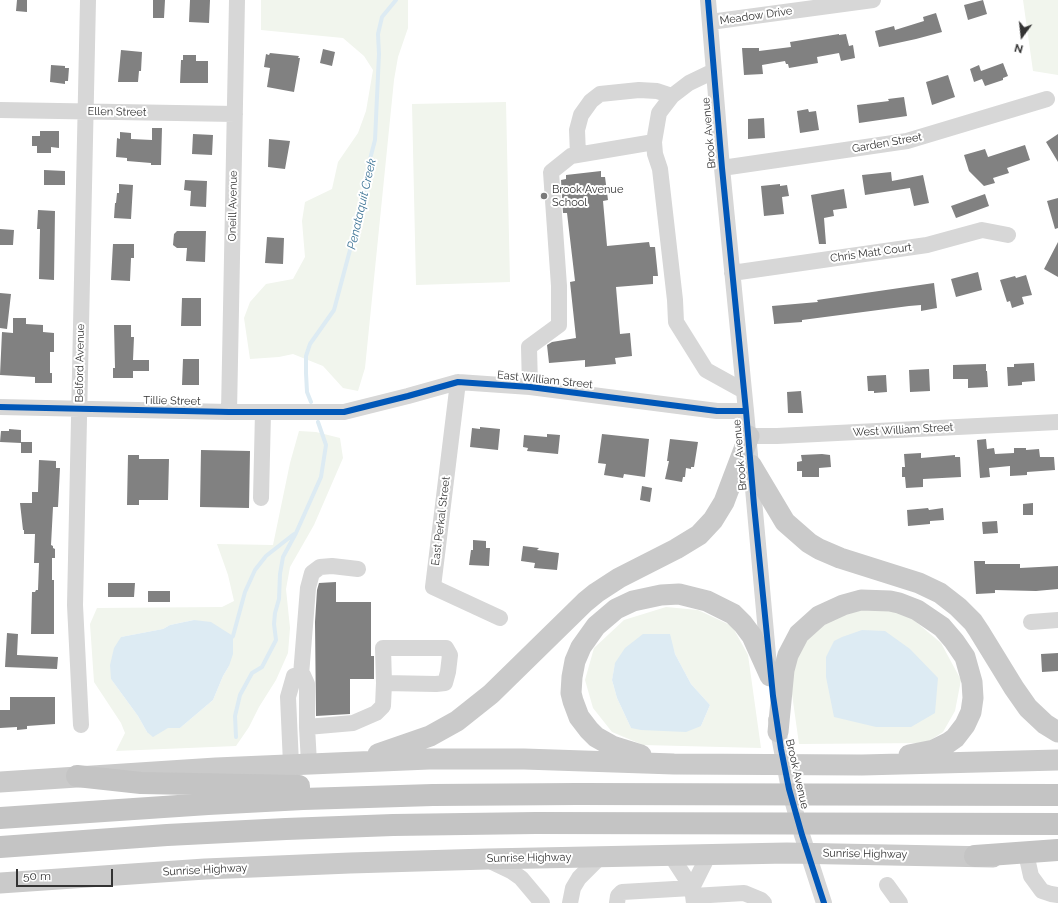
<!DOCTYPE html>
<style>
body{margin:0}
#map{position:relative;width:1058px;height:903px;overflow:hidden;background:#fff;font-family:Raleway,sans-serif}
canvas{display:block}
.north{position:absolute;left:1002px;top:16px;width:40px;height:40px;-webkit-text-stroke:3px #fff;paint-order:stroke;rotate:195deg;font-size:11px;font-weight:700;line-height:16px;text-align:center;color:#333}
.north::after{content:'';display:block;margin:auto;width:14px;height:18px;background:#333;clip-path:polygon(50% 0,100% 100%,50% 72%,0 100%)}
.scale{position:absolute;left:16px;top:869px;width:97px;height:18px;box-sizing:border-box;border:2px solid #333;border-top:0;padding-left:5px;font-size:12px;line-height:14px;white-space:nowrap;color:#333;-webkit-text-stroke:3px #fff;paint-order:stroke}
</style>
<div id="map">
<canvas width="1058" height="903"></canvas>
<div class="north">N</div>
<div class="scale">50 m</div>
</div>
<script>
const ctx = document.querySelector('canvas').getContext('2d');
ctx.lineJoin = 'round';
function fillPath(path, color) { ctx.fillStyle = color; ctx.fill(path, 'evenodd'); }
const poly = rows => new Path2D(rows.map(r => 'M' + r).join(''));
function strokePath(path, color, width, dash) { ctx.strokeStyle = color; ctx.lineWidth = width; ctx.lineCap = dash ? 'butt' : 'round'; ctx.setLineDash(dash || []); ctx.stroke(path); }
function write(font, color, halo, rows, align = 'center') {
  ctx.font = font + ' Raleway,sans-serif'; ctx.lineWidth = 4; ctx.setLineDash([]); ctx.textBaseline = 'middle'; ctx.strokeStyle = halo; ctx.fillStyle = color; for (const [text, x, y, turn = 0] of rows) {
    ctx.save(); ctx.translate(x, y); ctx.rotate((+turn || 0) * Math.PI / 180); ctx.textAlign = isNaN(turn) ? turn : align; if (halo) ctx.strokeText(text, 0, 0); ctx.fillText(text, 0, 0); ctx.restore();
  }
}
fillPath(poly([
 [261,0,408,0,408,28,398,57,394,80,365,368,358,391,343,388,323,366,293,354,279,357,250,359,244,318,250,302,266,284,293,279,305,257,302,221,305,202,332,189,338,162,358,133,366,111,373,70,364,56,343,38,261,30],
 [1023,0,1058,0,1058,75,1033,71],
 [506,102,510,282,416,285,412,104],
 [299,431,316,432,340,438,343,458,314,525,290,567,286,589,290,628,288,653,276,680,259,707,249,727,236,746,116,751,125,733,121,723,94,682,90,624,97,608,222,607,234,601,228,575,217,544,273,545,290,463],
 [194,620,229,666,223,676,213,700,180,728,168,728,147,732,138,716,111,679,121,637,163,629,170,625],
 [878,606,909,616,941,643,961,680,955,711,943,732,926,743,799,744,791,687,794,663,802,643,830,615],
 [666,607,698,610,732,626,748,655,761,748,643,745,612,732,593,708,585,680,594,648,624,620],
 [669,634,675,654,691,684,710,705,701,726,631,728,617,698,612,680,615,664]
]), '#f1f5ed');
fillPath(poly([
 [194,620,211,622,233,636,233,654,229,666,223,676,213,700,180,728,168,728,153,737,147,732,138,716,111,679,110,665,114,648,121,637,163,629,170,625],
 [862,630,885,631,910,649,938,678,935,713,911,727,876,727,834,717,826,677,826,657,834,641,842,637],
 [643,634,670,634,675,654,691,684,710,705,701,726,686,732,641,730,631,728,617,698,612,680,615,663,625,648]
]), '#ddebf3');
strokePath(poly([
 [311,402,307,392,306,373,306,356,310,344,334,310,350,250,358,229,367,182,369,163,375,140,379,54,378,34,382,17,396,0],
 [229,640,233,636,245,592,255,570,266,556,294,534],
 [236,737,235,716,240,695,252,673,262,667,276,640,274,624,275,613,279,599,280,574,283,557,296,533,321,477,326,445,318,422]
]), '#ddebf3', 4);
fillPath(poly([
 [17,0,27,0,27,12,16,11],
 [153,0,165,0,164,18,153,18],
 [190,0,210,0,209,23,189,22],
 [983,0,987,14,968,20,964,5],
 [936,13,942,32,916,39,879,47,875,31,894,26,895,30,924,21,923,17],
 [839,34,839,35,846,34,849,46,853,45,855,58,841,61,839,53,817,57,818,63,789,68,788,64,786,64,785,61,762,65,763,74,744,75,742,48,759,48,759,51,791,47,790,42],
 [323,49,335,52,332,66,320,63],
 [121,50,142,52,141,71,139,71,138,82,118,82],
 [270,53,299,56,298,58,300,58,294,92,267,87,270,68,264,67,266,54,269,55],
 [183,55,196,55,196,61,208,61,208,83,180,83,181,60,183,60],
 [1003,63,1008,76,1003,78,1003,80,985,86,982,79,974,82,970,69,979,65,981,71],
 [51,65,65,66,65,68,69,68,68,81,65,81,65,84,50,82],
 [948,75,955,97,932,105,926,82],
 [904,97,907,116,859,123,857,105,889,101,888,99],
 [808,109,809,112,816,111,819,130,800,133,797,111],
 [764,118,765,138,748,139,748,119],
 [152,128,162,128,161,165,151,165,151,163,127,161,127,158,116,157,117,138,120,139,120,132,131,133,131,139,152,140],
 [40,131,59,131,59,148,51,147,51,153,37,153,37,146,32,146,32,136,40,136],
 [193,134,213,135,212,155,192,154],
 [1058,134,1058,162,1046,142],
 [269,139,290,141,285,169,268,167],
 [1025,145,1030,160,1007,168,1009,173,993,178,995,183,984,186,969,171,964,155,985,149,988,157],
 [44,170,65,171,65,185,44,185],
 [601,171,601,177,605,177,608,200,603,201,607,246,649,242,650,247,655,247,658,276,653,276,653,284,616,287,620,334,630,333,632,356,615,358,616,364,585,367,585,360,549,363,547,345,552,342,576,338,570,282,575,281,567,213,563,213,561,180,566,179,566,175],
 [891,172,892,181,923,175,929,203,914,206,910,188,865,195,862,175],
 [185,180,207,181,206,207,190,206,191,191,184,190],
 [119,184,133,185,131,219,114,218,115,203,116,203,117,193,119,193],
 [780,184,780,186,787,185,789,196,782,197,784,214,764,216,761,186],
 [844,189,847,208,833,210,834,216,824,218,826,244,819,244,811,195],
 [985,194,989,206,956,218,951,206],
 [1058,198,1058,228,1055,229,1047,201],
 [38,210,55,211,54,280,39,279,40,229,37,229],
 [0,229,14,230,13,245,0,245],
 [177,231,206,231,205,262,186,261,187,248,177,248,173,245,174,234],
 [267,237,284,238,283,264,265,263],
 [1058,242,1058,277,1044,269],
 [113,244,134,244,134,258,131,258,130,281,111,280],
 [978,272,982,290,956,297,951,279],
 [1026,275,1032,295,1022,297,1024,304,1012,308,1010,301,1007,302,1000,280,1015,276,1016,278],
 [934,283,937,308,921,311,921,305,909,306,802,320,802,322,774,324,774,322,772,306,818,302,817,300],
 [0,293,11,294,7,329,0,328],
 [182,298,201,298,201,326,181,326],
 [13,318,26,318,26,324,43,325,43,332,54,333,54,352,50,352,50,373,52,373,52,383,35,383,35,377,0,375,2,332,13,333],
 [114,325,131,325,131,337,134,337,133,360,149,360,149,371,133,371,133,378,113,378,113,368,115,368],
 [183,359,199,359,199,385,182,385],
 [1034,363,1035,381,1022,382,1022,385,1008,386,1007,367,1014,367,1014,364],
 [986,364,986,371,987,371,988,387,968,388,968,379,953,379,953,365],
 [929,369,930,391,910,392,909,370],
 [886,375,887,392,874,393,874,391,868,391,867,376],
 [801,391,803,413,788,413,787,392],
 [480,427,500,429,498,450,470,447,472,428,480,429],
 [9,429,21,430,21,442,32,442,32,453,21,453,21,443,0,442,1,431,9,431],
 [547,434,560,435,558,454,527,451,528,448,523,447,524,435,547,437],
 [602,434,649,439,645,477,624,474,623,478,604,475,606,464,598,463],
 [670,439,698,442,694,467,691,467,691,469,686,468,685,477,683,477,682,482,665,479,669,461,667,461],
 [986,439,987,449,994,448,995,454,1014,453,1014,448,1026,448,1026,450,1039,449,1040,457,1054,457,1055,470,1027,472,1027,475,1010,476,1010,466,989,468,990,477,980,478,977,440],
 [201,450,250,451,249,508,200,507],
 [921,453,921,458,955,455,955,457,960,457,961,477,923,479,923,487,906,488,905,477,902,477,902,467,905,467,904,454],
 [822,454,830,455,831,467,819,468,819,477,802,477,802,471,797,471,797,462,802,461,801,455],
 [128,455,139,455,139,459,169,459,168,500,139,500,139,505,127,505],
 [39,460,56,461,56,468,60,468,58,507,53,507,51,545,53,546,53,548,55,549,55,558,52,558,52,580,54,580,54,634,31,634,32,592,35,592,36,590,38,590,39,563,34,563,35,534,24,534,24,530,23,530,20,503,32,503,32,492,38,492],
 [642,486,652,488,650,502,640,500],
 [1033,503,1033,515,1023,515,1023,504],
 [928,508,929,510,943,508,944,520,930,521,930,524,908,526,907,510],
 [997,521,998,533,983,534,982,522],
 [473,540,486,541,486,548,490,548,489,566,469,565,471,550,473,550],
 [523,546,539,548,537,550,559,553,557,570,534,568,535,563,521,561],
 [974,561,985,561,985,564,1020,564,1020,568,1058,566,1058,589,1036,591,995,590,995,593,976,594],
 [336,582,336,602,371,602,371,656,374,656,374,679,350,679,350,714,316,716,315,622,317,590,319,583],
 [108,583,135,583,134,597,108,597],
 [148,591,170,591,170,602,148,602],
 [7,633,18,634,17,655,58,657,57,669,5,667],
 [1058,653,1058,671,1042,672,1041,654],
 [10,697,55,697,55,724,27,726,27,729,17,730,17,727,0,728,0,710,10,710]
]), '#818181');
strokePath(poly([
 [708,0,722,168,746,411,769,666],
 [710,22,873,0],
 [714,71,689,83,672,96,659,113,654,142,655,154,660,169,675,300,676,322,706,370,744,391],
 [0,110,235,114],
 [578,155,577,130,581,115,591,101,600,94,639,90,657,91,672,96],
 [722,168,907,141,1047,99],
 [732,273,927,245,982,230,1008,235],
 [458,382,433,587,500,618],
 [530,387,529,347,559,325,559,286,551,172,571,156,654,142],
 [0,407,229,412,344,412,408,396,458,382,530,387,717,411,746,411],
 [229,412,237,0],
 [749,436,777,436,1058,422],
 [261,498,263,412],
 [1031,622,1058,620],
 [301,675,308,588,312,573,320,567,332,566,358,569],
 [776,720,789,789,802,835,824,903],
 [81,725,75,605,88,0],
 [307,727,353,723,376,713,383,706,384,683,436,684,445,683,448,672,450,655,446,648,383,648,384,683],
 [291,764,288,697,294,676,298,675,303,675,307,684,307,727,309,763],
 [670,854,692,888,709,854],
 [1027,858,1031,876,1042,891,1051,894,1058,895],
 [488,860,511,871,521,878,542,903],
 [887,885,900,903],
 [693,896,744,893,761,900,764,903],
 [570,903,573,888,579,878,601,856],
 [617,903,618,896,622,892,692,888,694,903]
]), '#d7d7d7', 16);
strokePath(poly([
 [751,465,785,522,809,543,819,549,840,558,919,583,940,593,958,607,973,622,979,631,1014,688,1028,708,1045,724,1058,732],
 [778,732,784,670,788,655,799,634,819,616,843,605,861,600,890,601,899,603,917,610,942,627,954,641,965,657,972,682,973,698,971,712,965,725,955,738,948,743,934,750,909,755],
 [378,754,430,736,457,721,491,694,585,602,596,593,619,578,676,549,699,535,713,520,724,502,749,436],
 [641,755,612,746,596,737,589,730,579,717,573,701,571,693,572,677,575,661,581,647,596,626,616,609,633,601,661,595,679,594,707,601,733,614,743,624,752,636,770,676],
 [0,782,216,768,429,759,524,759,674,764,862,765,1058,760],
 [0,883,205,869,350,863,487,859,787,853,993,857]
]), '#cacaca', 21);
strokePath(poly([
 [77,776,141,783,299,786],
 [0,818,208,804,303,799,433,795,577,794,1058,795],
 [0,847,167,835,286,829,393,825,536,823,1058,824],
 [975,856,1058,850]
]), '#c4c4c4', 22);
strokePath(poly([
 [708,0,722,168,746,411,754,505,773,696,781,749,789,789,802,835,824,903],
 [0,407,229,412,344,412,408,396,458,382,530,387,717,411,746,411]
]), '#0057b8', 6);
for (const [x, y, r, color] of [
 [544,196,4,"#7a7a7a"]
]) { const dot = new Path2D(); dot.arc(x, y, r, 0, 2 * Math.PI); ctx.fillStyle = color; ctx.fill(dot); strokePath(dot, '#fff', 1.5); }
write('11px', '#333', '#fff', [
 ["Meadow Drive",756,16,-8],
 ["Ellen Street",117,112,1],
 ["Brook Avenue",709,133,-95],
 ["Garden Street",887,143,-10],
 ["Oneill Avenue",233,206,-89],
 ["Chris Matt Court",871,253,-8],
 ["Belford Avenue",80,363,-89],
 ["East William Street",545,380,6],
 ["Tillie Street",172,401,1],
 ["West William Street",903,430,-3],
 ["Brook Avenue",740,455,-95],
 ["East Perkal Street",441,521,-83],
 ["Brook Avenue",797,774,77],
 ["Sunrise Highway",865,854,1],
 ["Sunrise Highway",529,858,-1],
 ["Sunrise Highway",205,870,-3]
]);
write('11px', '#333', '#fff', [
 ["Brook Avenue",552,190],
 ["School",552,203]
], 'left');
write('italic 12px', '#3f7597', '#fff', [
 ["Penataquit Creek",362,204,-77]
]);
</script>
